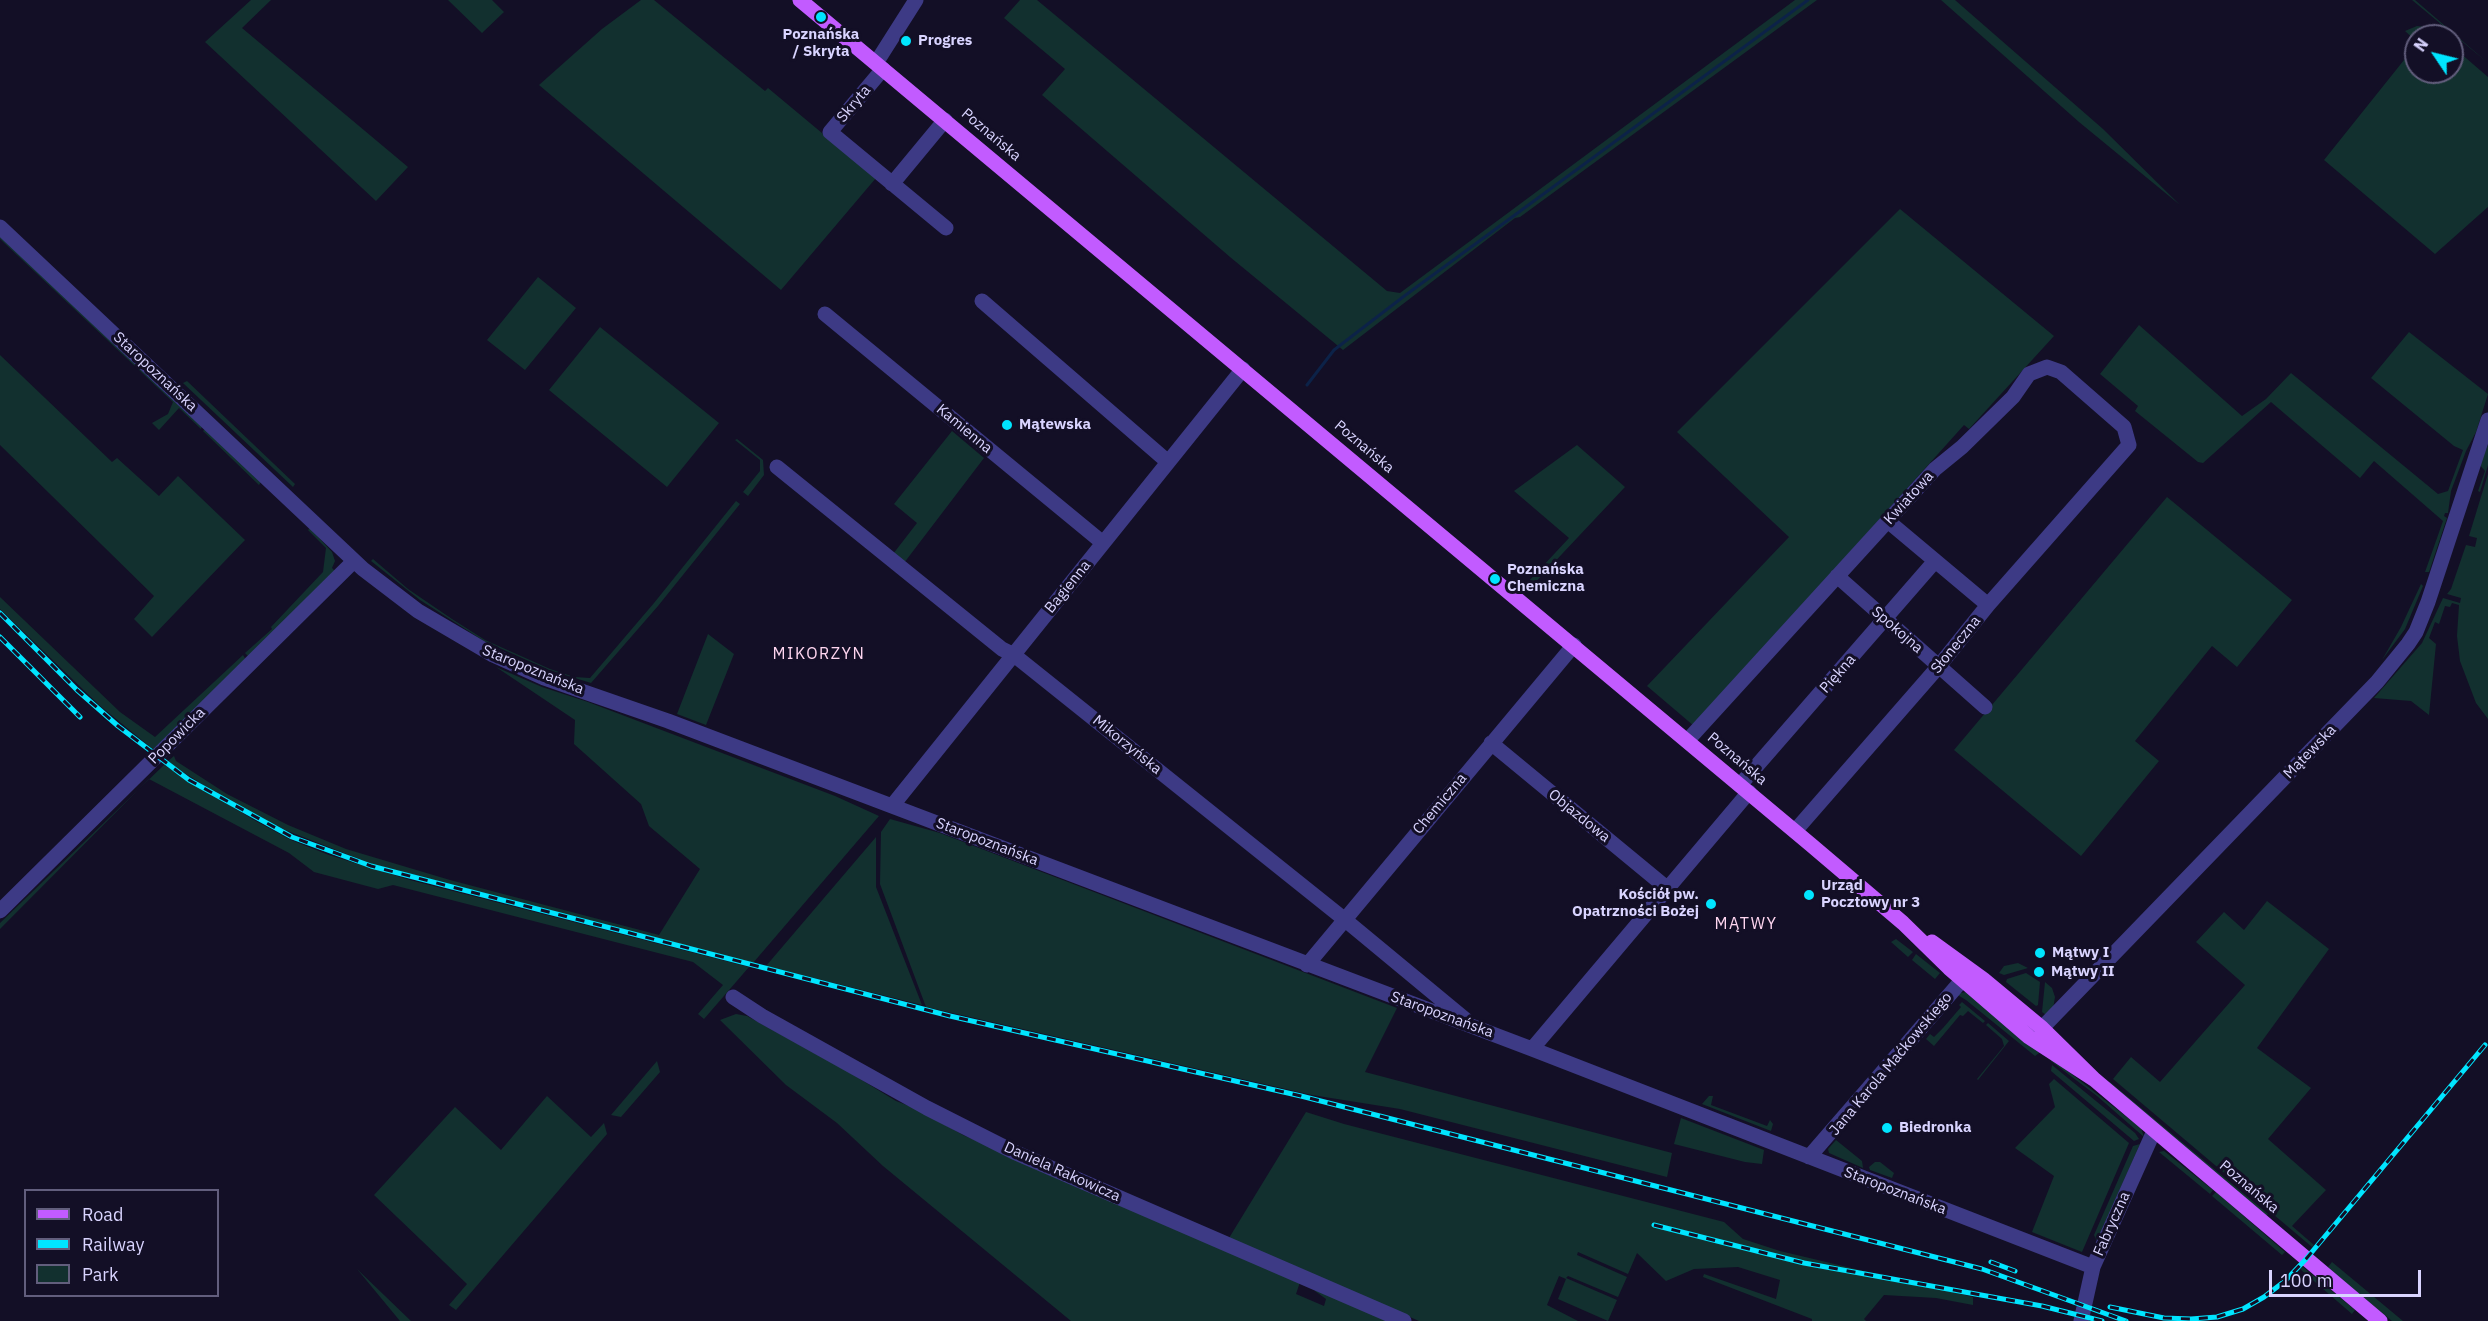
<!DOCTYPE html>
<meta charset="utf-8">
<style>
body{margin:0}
#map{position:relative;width:2488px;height:1321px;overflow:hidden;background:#130f26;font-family:"IBM Plex Sans",sans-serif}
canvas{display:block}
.legend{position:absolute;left:24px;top:1189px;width:195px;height:108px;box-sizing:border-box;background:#130f26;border:2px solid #625e7d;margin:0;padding:8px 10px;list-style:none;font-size:18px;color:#d9d4ff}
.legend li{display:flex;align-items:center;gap:12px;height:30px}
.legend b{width:30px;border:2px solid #625e7d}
.north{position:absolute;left:2404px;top:24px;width:60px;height:60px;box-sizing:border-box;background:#130f26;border:2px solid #625e7d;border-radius:50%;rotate:305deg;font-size:16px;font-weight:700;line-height:24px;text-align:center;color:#d9d4ff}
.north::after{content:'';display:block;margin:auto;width:21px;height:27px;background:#00e5ff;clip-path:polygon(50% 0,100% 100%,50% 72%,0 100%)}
.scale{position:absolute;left:2269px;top:1270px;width:152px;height:27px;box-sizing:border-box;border:3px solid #d9d4ff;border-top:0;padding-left:8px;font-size:18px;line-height:21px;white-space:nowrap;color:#d9d4ff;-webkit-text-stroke:4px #130f26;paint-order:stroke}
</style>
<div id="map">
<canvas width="2488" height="1321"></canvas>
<ul class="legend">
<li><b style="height:8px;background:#c25bff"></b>Road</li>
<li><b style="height:8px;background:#00e5ff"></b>Railway</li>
<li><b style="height:16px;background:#12302f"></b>Park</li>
</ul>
<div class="north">N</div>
<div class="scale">100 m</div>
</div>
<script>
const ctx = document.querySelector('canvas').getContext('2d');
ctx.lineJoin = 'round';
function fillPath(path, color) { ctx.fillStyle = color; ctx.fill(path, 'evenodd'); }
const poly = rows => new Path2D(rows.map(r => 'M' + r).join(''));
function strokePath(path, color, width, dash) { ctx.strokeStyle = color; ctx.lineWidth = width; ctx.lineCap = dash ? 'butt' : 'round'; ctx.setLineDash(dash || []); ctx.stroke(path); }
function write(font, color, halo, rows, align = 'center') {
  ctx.font = font + ' "IBM Plex Sans",sans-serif'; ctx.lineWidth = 6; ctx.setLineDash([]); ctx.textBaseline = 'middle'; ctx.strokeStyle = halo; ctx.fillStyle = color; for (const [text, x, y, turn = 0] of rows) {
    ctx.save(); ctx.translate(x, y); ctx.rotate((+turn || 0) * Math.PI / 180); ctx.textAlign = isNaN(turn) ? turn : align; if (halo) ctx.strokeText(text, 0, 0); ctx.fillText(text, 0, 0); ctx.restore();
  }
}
fillPath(poly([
 [251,0,271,0,242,28,408,167,376,201,205,42],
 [448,0,492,0,504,12,482,33],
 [641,0,654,0,765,91,768,88,876,178,781,290,539,85,602,29],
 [1020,0,1037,0,1387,291,1400,293,1795,0,1817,0,1520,217,1515,218,1343,350,1230,257,1042,95,1065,69,1004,18],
 [1941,0,1955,0,1963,7,2103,129,2180,205,2079,122],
 [2412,0,2415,0,2488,63],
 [2417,26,2427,27,2440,36,2416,36,2416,41,2405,31],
 [2416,45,2416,72,2452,72,2452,46,2488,77,2488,207,2435,254,2324,160],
 [1900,209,2054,336,1969,429,1964,425,1694,726,1647,686,1789,537,1677,432],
 [0,236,202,426,201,429,179,408,159,430,152,423,168,414,173,402,0,239],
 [538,277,576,308,525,370,487,340],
 [2139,325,2242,416,2266,399,2291,373,2438,494,2448,491,2463,450,2454,446,2371,378,2409,332,2488,394,2476,432,2466,451,2451,491,2448,513,2445,513,2444,516,2447,518,2429,572,2425,572,2443,521,2374,461,2360,478,2271,402,2203,463,2198,462,2135,411,2138,406,2100,374],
 [600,327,719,423,667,487,549,390],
 [0,355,112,462,117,458,159,496,178,476,245,540,152,637,134,619,154,596,0,445],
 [187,381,295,484,293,487,183,383],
 [205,429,261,482,259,485,203,431],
 [952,431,984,458,904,563,893,554,917,523,894,504],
 [737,439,763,460,764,475,748,496,743,492,760,471,760,460,735,440],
 [1577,445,1625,487,1531,587,1527,583,1569,538,1514,491],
 [2488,445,2488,465,2480,492,2478,491,2485,471,2479,464],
 [2488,474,2488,719,2476,703,2460,661,2457,636,2459,605,2452,603,2450,607,2445,606,2439,624,2435,622,2429,638,2436,644,2429,715,2411,701,2374,698,2422,643,2443,598,2460,603,2461,598,2447,594,2451,589,2466,545,2475,547,2477,538,2469,536],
 [2167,497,2292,600,2237,667,2212,646,2135,741,2159,761,2081,856,1954,750],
 [736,501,740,504,658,606,591,683,549,670,484,641,420,600,371,561,373,559,408,589,452,619,485,640,550,669,574,677,590,678,654,603],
 [310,528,332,552,335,561,332,568,335,571,249,657,245,653,272,629,271,627,323,572,326,548,308,530],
 [2421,584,2423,586,2405,629,2382,660,2401,627],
 [0,597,120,712,155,737,243,655,246,660,155,751,99,705,0,609],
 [708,634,734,654,706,725,677,714],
 [496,667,542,687,588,702,835,796,879,816,753,963,372,864,285,830,224,798,167,762,174,756,176,761,227,794,288,825,346,849,450,880,659,935,700,869,649,826,641,804,574,744,575,720],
 [164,765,254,820,291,840,329,855,410,880,749,967,704,1019,698,1014,723,985,693,962,393,885,378,889,314,872,289,853,149,779,0,929,0,923],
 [890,819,940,833,1397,1008,1365,1072,1672,1153,1667,1177,1400,1109,1312,1095,926,1007,880,884,881,832],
 [876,837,876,887,922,1005,766,966],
 [2267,901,2329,949,2257,1048,2311,1088,2268,1139,2326,1190,2292,1226,2314,1245,2312,1247,2113,1079,2131,1057,2160,1082,2245,985,2196,942,2224,912,2244,930],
 [1896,939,1913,952,1908,957,1891,942],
 [1916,954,1940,973,1935,979,1912,960],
 [2018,963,2028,968,2004,975,1999,973,2004,966],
 [2026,973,2040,982,2038,1005,2036,1006,2006,982,2007,979],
 [2045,982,2052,988,2055,997,2053,1009,2046,1015,2042,1012],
 [1966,992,2042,1051,2035,1056,1966,1000,1956,994],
 [1962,1002,1985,1021,1983,1023,1968,1011,1963,1016,1960,1015,1934,1046,1926,1039,1930,1034,1934,1037,1943,1028,1961,1007,1959,1005],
 [736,1014,747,1016,847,1071,896,1101,917,1109,963,1135,1300,1282,1296,1294,1324,1306,1326,1299,1315,1291,1315,1289,1391,1321,1071,1321,883,1166,837,1123,786,1085,720,1020],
 [1988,1023,2009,1041,1978,1080,1977,1079,2004,1046,2002,1039,1986,1025],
 [2051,1058,2141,1128,2144,1137,2097,1096,2051,1061],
 [657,1061,660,1072,621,1117,611,1115],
 [2052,1065,2135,1133,2139,1139,2134,1141,2051,1071],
 [2054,1079,2129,1143,2082,1252,2032,1232,2054,1176,2015,1148,2055,1107,2049,1084],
 [2110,1082,2268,1214,2266,1216,2108,1085],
 [547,1096,591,1137,604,1123,607,1134,456,1310,449,1305,467,1284,374,1195,455,1107,501,1150],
 [1709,1096,1713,1096,1711,1105,1767,1126,1770,1120,1773,1124,1771,1131,1702,1104],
 [1306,1112,1344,1124,1724,1222,1743,1239,1780,1251,1973,1297,1973,1305,1936,1298,1884,1295,1864,1319,1866,1321,1812,1321,1812,1319,1703,1277,1704,1274,1776,1299,1780,1280,1738,1267,1694,1269,1666,1281,1637,1253,1628,1274,1578,1252,1577,1255,1627,1277,1618,1297,1568,1276,1566,1278,1617,1300,1608,1321,1558,1299,1566,1279,1559,1276,1547,1305,1578,1321,1419,1321,1229,1238],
 [1681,1118,1764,1150,1762,1164,1745,1162,1674,1144],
 [1836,1140,1862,1161,1863,1168,1829,1153,1828,1149],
 [2140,1144,2097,1241,2094,1235,2133,1146],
 [2164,1151,2213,1190,2210,1194,2159,1152],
 [1875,1162,1880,1162,1894,1173,1892,1178,1870,1170,1869,1167],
 [2216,1192,2285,1252,2282,1255,2212,1196],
 [2332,1262,2403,1321,2392,1321,2349,1286,2328,1267],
 [2303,1267,2355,1310,2352,1314,2300,1269],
 [357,1269,411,1321,400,1321]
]), '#12302f');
strokePath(poly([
 [1307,385,1334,350,1403,297,1808,0]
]), '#0c2248', 3);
strokePath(poly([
 [876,63,916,0],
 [883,69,830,132,946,228],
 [892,184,945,120],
 [0,227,363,569,418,611,493,655,544,678,668,721,1532,1049,2093,1267],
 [982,301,1168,462],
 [825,314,1103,543],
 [777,467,1002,649,1014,655,1344,919,1466,1020],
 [1889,522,1988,605],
 [1837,576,1985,707],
 [1687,741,1935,469,1962,447,2013,397,2029,374,2047,367,2061,372,2124,427,2129,445,1988,605,1939,666,1795,831],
 [1491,743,1668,889],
 [1740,785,1935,561],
 [892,806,1243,369],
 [0,911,354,561],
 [1307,965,1574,645],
 [733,997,762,1016,927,1108,1014,1152,1404,1321],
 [2031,1028,2042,1028,2377,682,2408,644,2416,632,2428,602,2488,420],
 [1532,1049,1749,792],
 [1809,1157,1970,971],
 [2081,1321,2093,1267,2154,1131]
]), '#3d3a85', 15);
strokePath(poly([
 [800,0,1810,844,1903,923,1949,968,2029,1037,2095,1080],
 [1932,942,1983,979,2042,1028,2095,1080,2380,1321]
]), '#c25bff', 15);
const rail = poly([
 [0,613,77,690,118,726,189,780,292,837,371,866,950,1016,1301,1096,1982,1269,2126,1321],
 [0,637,80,717],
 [1654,1225,1804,1263,2042,1306,2102,1321],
 [1991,1262,2015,1271],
 [2110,1307,2164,1318,2191,1319,2217,1317,2243,1309,2264,1297,2285,1281,2306,1259,2485,1045]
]);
strokePath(rail, '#00e5ff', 5);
strokePath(rail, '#130f26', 3, [9]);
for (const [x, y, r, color] of [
 [821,17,6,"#00e5ff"],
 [906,41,6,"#00e5ff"],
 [1007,425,6,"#00e5ff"],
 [1495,579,6,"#00e5ff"],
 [1809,895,6,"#00e5ff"],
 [1711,904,6,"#00e5ff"],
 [2040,953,6,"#00e5ff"],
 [2039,972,6,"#00e5ff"],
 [1887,1128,6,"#00e5ff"]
]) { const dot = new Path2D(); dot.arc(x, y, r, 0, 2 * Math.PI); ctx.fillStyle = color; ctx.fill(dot); strokePath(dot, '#130f26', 2); }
write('bold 15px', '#d9d4ff', '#130f26', [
 ["Poznańska",821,35,"center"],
 ["/ Skryta",821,52,"center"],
 ["Progres",918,41],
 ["Mątewska",1019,425],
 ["Poznańska",1507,570],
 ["Chemiczna",1507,587],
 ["Urząd",1821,886],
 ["Pocztowy nr 3",1821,903],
 ["Kościół pw.",1699,895,"right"],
 ["Opatrzności Bożej",1699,912,"right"],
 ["Mątwy I",2052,953],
 ["Mątwy II",2051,972],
 ["Biedronka",1899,1128]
], 'left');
write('15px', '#d9d4ff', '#130f26', [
 ["Skryta",854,104,-50],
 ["Poznańska",991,135,40],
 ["Staropoznańska",155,372,43],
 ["Kamienna",964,429,40],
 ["Poznańska",1364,447,40],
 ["Kwiatowa",1909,498,-48],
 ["Bagienna",1068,587,-51],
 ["Spokojna",1897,630,41],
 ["Słoneczna",1956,645,-51],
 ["Staropoznańska",533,670,22],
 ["Piękna",1838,674,-49],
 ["Popowicka",177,736,-45],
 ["Mikorzyńska",1127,745,39],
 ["Mątewska",2310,752,-46],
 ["Poznańska",1737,759,40],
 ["Chemiczna",1440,804,-50],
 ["Objazdowa",1579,816,39],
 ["Staropoznańska",987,842,21],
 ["Staropoznańska",1442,1015,20],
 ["Jana Karola Maćkowskiego",1891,1064,-50],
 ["Daniela Rakowicza",1062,1172,24],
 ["Poznańska",2249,1187,40],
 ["Staropoznańska",1895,1191,21],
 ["Fabryczna",2112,1224,-66]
]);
ctx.letterSpacing = '1.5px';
write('16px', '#ffd6f0', '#130f26', [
 ["MIKORZYN",819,654],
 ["MĄTWY",1746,924]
]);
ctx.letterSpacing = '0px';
</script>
